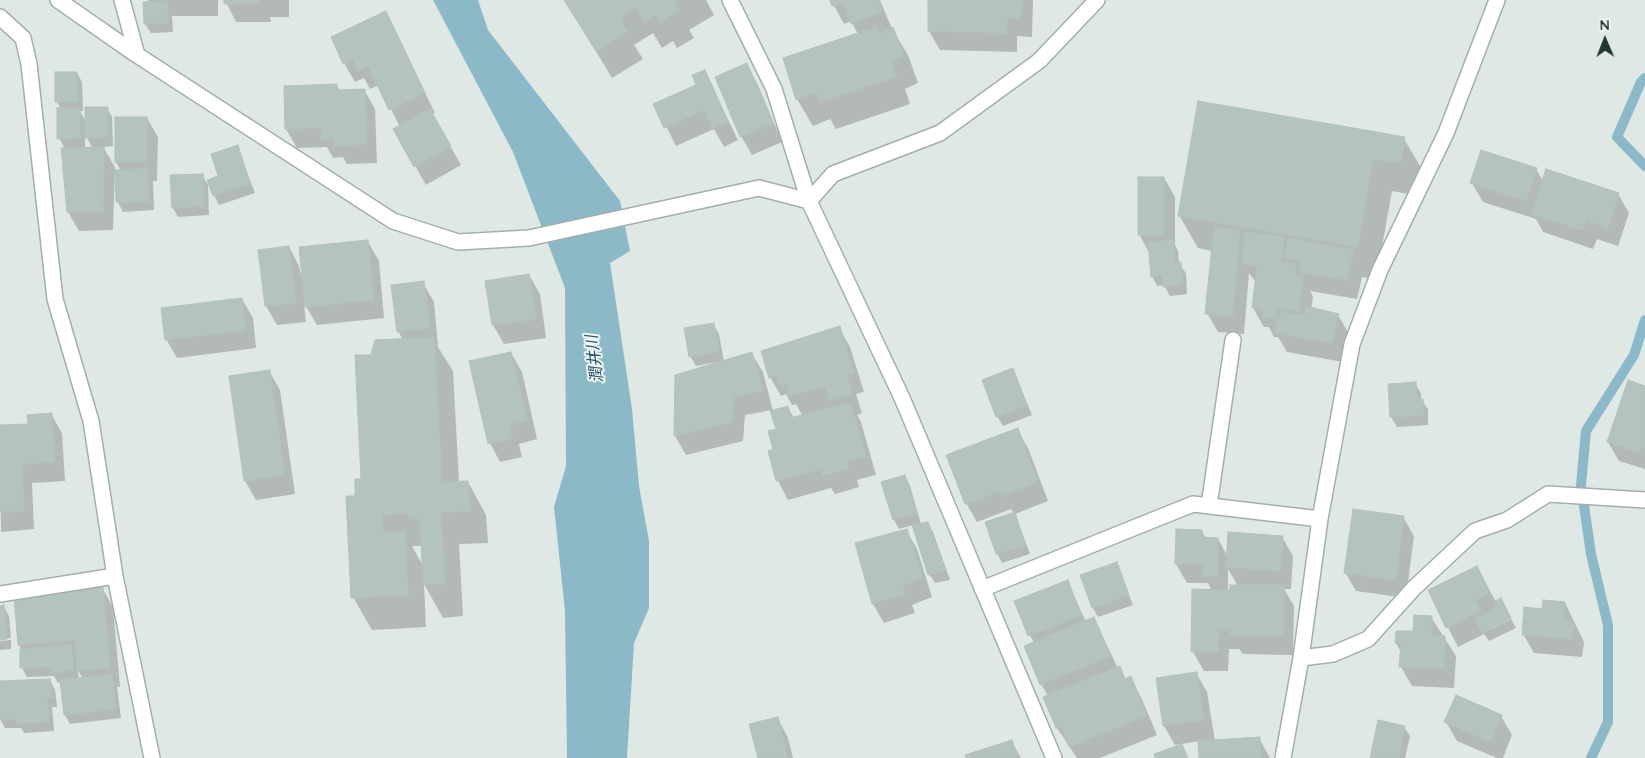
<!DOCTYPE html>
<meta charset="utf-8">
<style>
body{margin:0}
#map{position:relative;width:1645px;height:758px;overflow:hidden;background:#dfe8e5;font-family:Quicksand,sans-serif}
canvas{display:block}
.north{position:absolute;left:1580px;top:15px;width:50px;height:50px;-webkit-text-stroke:4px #eff5f3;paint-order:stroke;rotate:359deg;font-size:14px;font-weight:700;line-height:20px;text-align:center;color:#223633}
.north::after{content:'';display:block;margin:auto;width:18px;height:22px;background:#223633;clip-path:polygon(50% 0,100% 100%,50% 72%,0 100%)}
</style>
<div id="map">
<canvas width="1645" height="758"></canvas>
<div class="north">N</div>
</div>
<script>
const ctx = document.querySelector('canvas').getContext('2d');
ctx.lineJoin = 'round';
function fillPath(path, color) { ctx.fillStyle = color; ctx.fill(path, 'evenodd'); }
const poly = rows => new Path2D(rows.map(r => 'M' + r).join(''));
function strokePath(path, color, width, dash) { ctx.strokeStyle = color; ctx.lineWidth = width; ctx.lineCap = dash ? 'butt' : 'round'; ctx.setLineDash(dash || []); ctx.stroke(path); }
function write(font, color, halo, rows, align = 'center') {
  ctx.font = font + ' Quicksand,"Noto Sans JP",sans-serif'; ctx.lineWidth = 4; ctx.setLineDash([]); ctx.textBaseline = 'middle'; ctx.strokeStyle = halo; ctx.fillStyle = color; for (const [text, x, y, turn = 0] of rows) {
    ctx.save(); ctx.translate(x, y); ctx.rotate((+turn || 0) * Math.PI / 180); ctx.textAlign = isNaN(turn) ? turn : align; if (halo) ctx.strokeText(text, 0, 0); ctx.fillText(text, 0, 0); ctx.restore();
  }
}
fillPath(poly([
 [433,0,478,0,488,30,620,201,630,251,610,263,632,409,639,486,649,541,649,608,634,643,627,758,567,758,565,611,554,507,566,466,565,288,513,152]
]), '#8cb9c8');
fillPath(poly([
 [148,0,218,0,218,16,172,16,173,32,151,33,145,24,149,3],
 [225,0,289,0,289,17,270,17,271,22,236,22],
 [565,0,706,0,714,15,689,30,694,38,677,48,673,41,662,48,653,33,634,45,643,59,612,78],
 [831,0,880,0,892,29,908,55,918,83,905,89,910,104,836,129,830,119,813,126,797,99,858,34,851,21,844,24],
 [930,0,1033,0,1032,37,1017,36,1017,52,940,50,929,31],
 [386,13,435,113,432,114,461,165,426,185,395,130,400,127,379,85,370,89,364,78,355,82,344,63],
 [746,65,757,83,782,142,752,155,741,136],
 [704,71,738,140,724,147,714,129,676,146,655,104,697,85],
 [77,73,82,82,83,111,80,111,86,122,107,108,112,117,113,146,103,147,115,167,113,230,79,231,68,212,65,149,59,138,61,109,57,102],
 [85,134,93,149,85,149],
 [336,85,340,91,364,90,375,109,377,163,347,164,343,157,333,158,327,147,297,148,286,129,285,88],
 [117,118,147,118,158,137,157,181,153,181,154,210,123,212,118,202,117,171,121,171,116,162],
 [1404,139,1423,171,1419,196,1392,191,1376,280,1362,277,1357,299,1310,291,1313,297,1311,309,1338,315,1349,334,1343,362,1287,352,1278,337,1274,337,1269,327,1264,327,1253,308,1256,282,1249,273,1244,334,1218,332,1207,313,1212,251,1198,248,1179,215],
 [237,146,255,193,219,205,214,195,220,177],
 [1536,169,1543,181,1618,194,1629,213,1618,246,1597,239,1593,249,1543,232,1536,219,1483,202,1472,183],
 [202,175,208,185,209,215,178,217,173,208],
 [1164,178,1175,197,1175,245,1178,251,1179,264,1186,273,1187,294,1170,296,1164,285,1157,286,1152,276,1150,254,1139,234],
 [368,242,379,261,384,318,317,325,304,303,306,322,277,325,266,306,259,251,289,247,299,266,301,275],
 [529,275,540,294,546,338,504,344,493,325,487,282],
 [423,283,434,302,438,347,453,371,459,482,468,482,486,515,488,543,459,544,463,616,443,618,424,584,426,627,372,630,353,597,357,497,362,480,372,356,403,340,398,331],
 [412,546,422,546,423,566],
 [242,299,253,318,256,348,177,358,166,339],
 [713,324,719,334,724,362,752,354,763,372,773,411,788,408,794,418,802,415,796,404,792,405,786,394,781,396,770,377,839,328,850,347,864,392,856,394,862,413,857,415,861,422,876,475,857,480,859,487,835,494,831,488,788,500,778,481,769,452,775,450,777,430,772,410,745,415,743,441,686,455,675,436,676,376,717,363,717,362,696,366,690,356],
 [511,353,522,372,537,439,519,444,522,457,500,462,490,443],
 [1013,370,1032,415,1003,426,997,416],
 [269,371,280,390,295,494,256,500,245,481],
 [1415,384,1421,393,1421,400,1428,409,1428,425,1397,427,1391,417,1390,385],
 [1645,387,1645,469,1619,461,1608,442],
 [51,414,62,433,65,481,32,483,34,529,1,532,0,426,29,425],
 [1017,430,1028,448,1048,501,1015,514,1030,554,1002,563,997,553,1014,514,1011,509,977,522,966,503],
 [905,476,910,486,921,524,927,523,933,532,950,580,935,583,929,574,913,525,899,529,894,520,883,483],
 [1403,517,1414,536,1406,598,1356,591,1345,572],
 [906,530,917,549,932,597,912,605,915,613,884,623,873,604,856,544],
 [1202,531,1206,539,1218,539,1228,557,1282,537,1293,556,1291,589,1284,589,1294,606,1293,655,1243,654,1239,649,1229,649,1228,671,1204,671,1193,652,1194,591,1212,591,1208,583,1187,583,1176,564],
 [1228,569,1238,586,1231,591,1228,591],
 [1116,563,1133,605,1098,617,1093,608],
 [1477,568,1496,602,1501,600,1489,630,1511,619,1516,628,1489,641,1484,634,1458,647,1429,591],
 [1067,581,1086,622,1094,619,1118,668,1126,680,1130,678,1141,697,1157,735,1100,758,1077,758,1057,728,1045,697,1048,696,1041,684,1034,643,1030,635],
 [102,588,113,607,120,687,117,687,121,718,70,724,65,715,61,682,58,683,54,676,27,677,22,668,22,650,19,645],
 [78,670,83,679,79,679],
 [1565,603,1584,642,1582,657,1534,653,1523,634,1543,610],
 [0,607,4,607,9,616,11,638,0,639],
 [1431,617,1456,656,1454,688,1412,686,1401,667,1401,652,1396,643,1397,632,1415,633],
 [11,640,11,649,0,650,0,641],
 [1196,673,1207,692,1215,741,1259,738,1270,758,1200,758,1199,741,1175,745,1164,726,1157,679],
 [50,680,55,690,57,707,52,707,54,731,24,733,21,728,5,728,0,719,0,683],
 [1501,716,1512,735,1503,758,1497,758,1457,741,1446,722],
 [778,719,788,738,793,758,759,758],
 [1404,727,1410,736,1405,758,1372,758],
 [1012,742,1021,758,967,758]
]), '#0003');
strokePath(poly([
 [1645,78,1641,82,1617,137,1645,166],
 [1591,758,1608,722,1608,625,1591,554,1581,485,1586,431,1634,355,1645,320]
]), '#8cb9c8', 10);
const building = poly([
 [224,0,260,0,260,3,224,4,224,0],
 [564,0,680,0,675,3,679,11,661,22,657,15,645,22,636,7,620,18,628,32,596,51,564,0],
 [830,0,878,0,883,11,851,24,842,2,832,6,830,0],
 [928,0,1022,0,1021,18,1007,18,1007,33,928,31,928,0],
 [167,1,168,23,144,24,143,2,167,1],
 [386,11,425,93,389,110,368,66,358,71,353,59,343,64,331,37,386,11],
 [876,27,880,34,893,27,904,56,891,62,896,77,819,102,817,92,796,100,783,58,876,27],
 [747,63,773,123,740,137,715,77,747,63],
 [705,70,728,121,712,128,704,110,664,128,653,104,696,85,692,75,705,70],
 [55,72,77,72,78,102,55,102,55,72],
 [337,84,337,90,365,89,367,144,335,146,334,139,321,139,321,128,285,129,284,86,337,84],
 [1198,101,1405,137,1401,163,1373,159,1358,247,1178,216,1198,101],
 [85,107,108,107,108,137,85,138,85,107],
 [57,108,80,108,80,138,57,139,57,108],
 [430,109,451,146,414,167,393,129,430,109],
 [115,117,147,117,147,162,115,162,115,117],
 [238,145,250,184,213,196,207,180,218,176,211,154,238,145],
 [104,147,103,211,67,212,61,148,104,147],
 [1481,150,1537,168,1526,201,1470,183,1481,150],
 [148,168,149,201,116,202,115,170,148,168],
 [1546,169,1619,193,1608,228,1586,220,1583,230,1531,214,1546,169],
 [203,174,204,206,172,208,170,175,203,174],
 [1138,177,1164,177,1164,235,1138,235,1138,177],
 [1214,226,1240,231,1233,316,1205,314,1214,226],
 [1245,232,1284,237,1281,262,1296,264,1295,275,1303,276,1299,311,1277,308,1276,319,1262,318,1263,309,1252,308,1257,266,1242,263,1245,232],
 [1288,238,1354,250,1346,280,1299,272,1301,261,1284,258,1288,238],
 [368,240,374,300,305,307,299,247,368,240],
 [1173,240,1175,263,1181,262,1183,284,1163,287,1162,275,1151,277,1148,242,1173,240],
 [289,246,296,303,265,306,258,250,289,246],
 [529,274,536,319,492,325,485,281,529,274],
 [424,281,430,328,397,332,391,285,424,281],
 [242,298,246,330,165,340,161,308,242,298],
 [1306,306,1339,314,1332,343,1274,333,1281,312,1305,315,1306,306],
 [714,323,719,351,689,357,684,328,714,323],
 [840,326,854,373,847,375,852,394,830,401,825,386,790,396,786,384,780,386,777,375,769,378,761,351,840,326],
 [434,337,442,482,468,481,470,511,441,512,445,584,423,585,420,519,408,519,407,513,382,515,383,533,405,531,408,595,351,598,346,496,355,496,355,479,361,479,355,355,371,355,375,340,434,337],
 [511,352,527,420,509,425,512,438,488,444,469,361,511,352],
 [752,352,763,391,734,397,732,422,674,436,675,375,752,352],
 [1013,368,1027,405,996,417,982,380,1013,368],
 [270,370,285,475,244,481,229,376,270,370],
 [1628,380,1645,386,1645,448,1642,447,1640,453,1607,442,1628,380],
 [1416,382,1417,399,1423,399,1424,416,1390,417,1388,384,1416,382],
 [850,402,866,456,847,461,849,468,823,476,821,469,776,481,768,451,773,449,768,431,776,429,770,411,788,406,791,418,850,402],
 [52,413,55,462,22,464,24,511,0,512,0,425,28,424,27,415,52,413],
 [1018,428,1038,482,1002,496,1000,491,965,504,946,455,1018,428],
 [905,475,917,513,893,520,881,482,905,475],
 [1353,509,1404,516,1396,580,1344,573,1353,509],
 [1015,512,1025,545,996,554,985,522,1015,512],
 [928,522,946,570,928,575,912,525,928,522],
 [907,529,923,578,902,586,905,594,872,604,855,543,907,529],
 [1176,529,1202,530,1202,537,1218,538,1218,576,1202,576,1203,565,1175,564,1176,529],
 [1228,532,1283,536,1281,571,1226,567,1228,532],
 [1117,562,1129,595,1092,608,1080,575,1117,562],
 [1477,566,1490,592,1475,600,1481,611,1446,628,1428,590,1477,566],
 [1068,580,1081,615,1028,636,1014,601,1068,580],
 [1230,585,1284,585,1283,636,1230,635,1230,630,1219,630,1218,652,1191,652,1192,589,1230,590,1230,585],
 [103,587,110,668,77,671,75,640,18,645,14,595,103,587],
 [1501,598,1511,618,1482,633,1475,619,1496,608,1493,602,1501,598],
 [1543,600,1565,602,1564,621,1574,622,1572,639,1522,635,1524,607,1542,609,1543,600],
 [4,605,7,639,0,640,0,606,4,605],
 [1414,615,1432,616,1431,635,1445,636,1444,669,1399,667,1401,643,1395,643,1396,631,1413,631,1414,615],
 [1094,617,1111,656,1040,685,1024,646,1094,617],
 [71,645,74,669,52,674,51,666,20,668,20,649,71,645],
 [1120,666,1125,679,1131,676,1147,716,1069,747,1061,726,1056,728,1043,697,1120,666],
 [1197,672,1204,720,1163,726,1156,678,1197,672],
 [112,674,116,709,64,715,60,680,112,674],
 [50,679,53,698,47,698,49,722,17,723,17,719,0,719,0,681,50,679],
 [1456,695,1502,715,1491,742,1444,722,1456,695],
 [778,717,788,758,758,758,749,724,778,717],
 [1378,720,1405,726,1399,758,1370,758,1378,720],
 [1260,737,1261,758,1199,758,1198,741,1260,737],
 [1012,740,1018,758,966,758,965,755,1012,740],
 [1182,744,1188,758,1155,758,1154,754,1182,744]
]);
fillPath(building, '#b5c3be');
strokePath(building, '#b2c1bc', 1);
const minor = poly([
 [58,0,137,55,393,221,458,242,529,238,759,188,809,201],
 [122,0,137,55],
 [730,0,774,89,809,201,902,398,1054,758],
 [0,17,23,38,29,64,55,299,91,421,115,576,152,758],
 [809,201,833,174,940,133,1039,61,1097,0],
 [1209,506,1233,340],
 [982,589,1193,504,1320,519],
 [0,594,115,576],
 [1301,658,1333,654,1368,639,1414,588,1475,531,1507,520,1548,494,1645,500],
 [1283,758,1301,658,1320,519,1352,344,1380,270,1446,133,1497,0]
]);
strokePath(minor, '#a3afac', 18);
strokePath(minor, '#fff', 15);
write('italic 16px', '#23586b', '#eff5f3', [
 ["潤井川",595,359,-97]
]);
</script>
